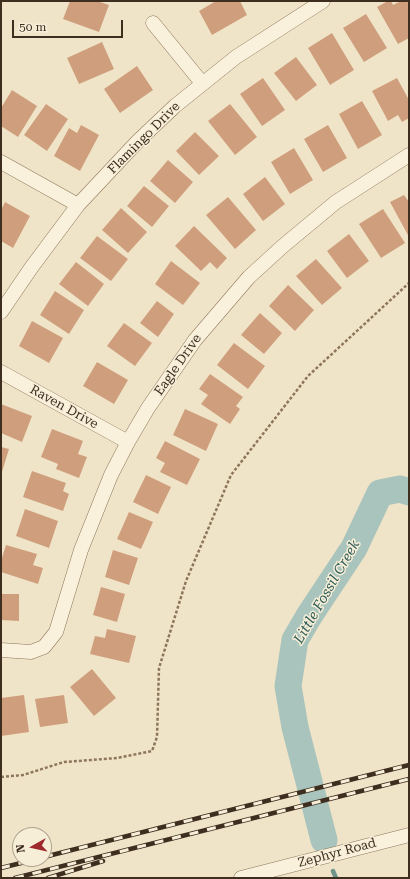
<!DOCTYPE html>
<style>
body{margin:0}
#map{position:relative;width:410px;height:879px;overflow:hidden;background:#f0e4c8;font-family:"Roboto Serif",serif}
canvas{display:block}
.frame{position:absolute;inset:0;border:2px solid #3d2e20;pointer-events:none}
.north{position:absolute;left:12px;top:827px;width:40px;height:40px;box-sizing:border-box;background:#f7eed8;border:1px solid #ada18e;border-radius:50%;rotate:262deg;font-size:11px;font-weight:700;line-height:16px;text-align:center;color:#3d2e20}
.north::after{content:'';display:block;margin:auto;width:14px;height:18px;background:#9e2a2b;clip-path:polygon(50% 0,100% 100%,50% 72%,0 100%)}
.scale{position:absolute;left:12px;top:20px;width:111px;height:18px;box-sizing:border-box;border:2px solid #3d2e20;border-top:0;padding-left:5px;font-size:12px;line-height:14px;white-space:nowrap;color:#3d2e20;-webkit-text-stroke:3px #f7eed8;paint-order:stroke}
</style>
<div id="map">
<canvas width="410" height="879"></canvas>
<div class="frame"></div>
<div class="north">N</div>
<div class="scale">50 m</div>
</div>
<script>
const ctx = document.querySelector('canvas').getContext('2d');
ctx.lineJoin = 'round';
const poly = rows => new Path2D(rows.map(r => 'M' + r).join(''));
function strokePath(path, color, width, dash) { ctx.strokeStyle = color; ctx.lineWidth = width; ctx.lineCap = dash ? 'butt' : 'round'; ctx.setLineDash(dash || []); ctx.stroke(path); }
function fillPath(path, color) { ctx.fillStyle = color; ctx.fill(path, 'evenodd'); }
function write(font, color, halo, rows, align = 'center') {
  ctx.font = font + ' "Roboto Serif",serif'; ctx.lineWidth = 3; ctx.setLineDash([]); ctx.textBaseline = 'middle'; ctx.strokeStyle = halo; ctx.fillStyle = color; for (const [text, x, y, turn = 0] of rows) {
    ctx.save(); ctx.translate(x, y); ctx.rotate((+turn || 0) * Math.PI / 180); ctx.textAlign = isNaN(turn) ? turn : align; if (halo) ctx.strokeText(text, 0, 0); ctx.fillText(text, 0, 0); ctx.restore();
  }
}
strokePath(poly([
 [333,871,336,878]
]), '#6f938a', 4.5);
strokePath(poly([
 [324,840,295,727,288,686,295,640,309,616,354,548,380,493,400,489,409,492]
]), '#a9c4bc', 27);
fillPath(poly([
 [70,1,97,1,109,5,99,32,63,19],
 [216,1,240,1,247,15,212,35,199,11],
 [388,1,391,1,393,5,401,1,407,1,409,5,409,38,398,44,377,7],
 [366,14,387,48,364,62,343,28],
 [332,33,354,70,330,85,308,48],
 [102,42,114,69,79,84,67,58],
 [296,57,317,85,296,101,274,73],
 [137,66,153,90,120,113,104,89],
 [263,78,285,110,262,126,240,94],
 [397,78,409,100,409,118,402,122,398,115,388,121,372,91],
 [12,90,37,106,18,137,1,126,1,108],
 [362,101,382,135,358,149,339,114],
 [46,104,68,119,47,151,24,135],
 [230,104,257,137,235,155,208,121],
 [81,125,99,135,80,171,54,156,69,128,77,133],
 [328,125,347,158,323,172,304,139],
 [195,132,219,156,199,175,176,151],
 [294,148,313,180,290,194,271,162],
 [168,160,193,182,175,203,150,181],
 [265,177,285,204,263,221,243,194],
 [144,186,169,206,152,227,127,206],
 [404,195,409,202,409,237,390,202],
 [228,197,256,230,235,249,206,215],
 [5,202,30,216,13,248,1,241,1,210],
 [121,208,147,232,128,253,102,230],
 [383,209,405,243,381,258,359,224],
 [194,226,227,258,217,269,210,262,201,271,175,246],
 [349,234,369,261,347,278,327,251],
 [97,236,128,259,111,281,80,258],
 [316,259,342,288,322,305,296,276],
 [171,261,200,283,183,305,155,284],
 [76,262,104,284,88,306,59,284],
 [288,285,314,310,295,331,269,306],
 [55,291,84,310,69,334,40,315],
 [157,301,174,314,158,337,140,323],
 [260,313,282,333,264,354,241,335],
 [32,321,63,338,49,363,19,346],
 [124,323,152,343,135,366,107,346],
 [234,343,265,366,248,389,217,365],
 [97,362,128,380,114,404,83,386],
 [210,374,243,397,236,406,240,409,230,424,201,404,208,395,199,389],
 [1,404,32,416,22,442,1,433],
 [185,409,218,424,206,451,173,435],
 [52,429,83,441,78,454,87,457,79,478,56,469,58,464,41,457],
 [165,441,200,459,187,485,160,472,165,463,156,458],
 [1,447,9,449,1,475],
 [32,471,66,483,63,491,69,494,63,511,23,497],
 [146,475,171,487,158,514,133,502],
 [25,509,58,521,49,548,16,536],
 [129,512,153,522,141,549,117,539],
 [6,545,37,554,33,565,43,568,38,584,1,572,1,561],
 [113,550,138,558,129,585,105,577],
 [101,587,125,594,117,622,93,615],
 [1,594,19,594,19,621,1,620],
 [107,629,136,636,129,663,90,654,95,636,105,638],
 [92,669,116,698,94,716,70,687],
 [24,695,29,732,1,736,1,698],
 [64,695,68,723,40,727,35,699]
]), '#cf9f7d');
const minor = poly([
 [153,23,202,83],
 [1,162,78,205],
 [1,312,31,268,78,205,138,141,175,106,236,57,323,1],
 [1,372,128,442],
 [1,650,31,652,44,647,56,632,81,550,111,475,128,442,148,408,195,340,249,277,283,246,336,202,409,155],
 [241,878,409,835]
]);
strokePath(minor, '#8d765c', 15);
strokePath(poly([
 [1,777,23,775,64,762,117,758,152,751,157,737,159,668,186,581,231,475,308,376,409,283]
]), '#8d765c', 2.5, [3, 2]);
strokePath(minor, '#faf1dc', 14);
const rail = poly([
 [44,857,409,765],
 [1,868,37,859],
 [15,878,409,779],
 [48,878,103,861]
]);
strokePath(rail, '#3d2e20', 4.5);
strokePath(rail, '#f7eed8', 3, [9]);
write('13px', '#3d2e20', '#f7eed8', [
 ["Flamingo Drive",144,138,-45],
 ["Eagle Drive",178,365,-55],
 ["Raven Drive",64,407,29],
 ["Zephyr Road",337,853,-15]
]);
write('italic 14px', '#2f5d5a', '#f7eed8', [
 ["Little Fossil Creek",327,592,-60]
]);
</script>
